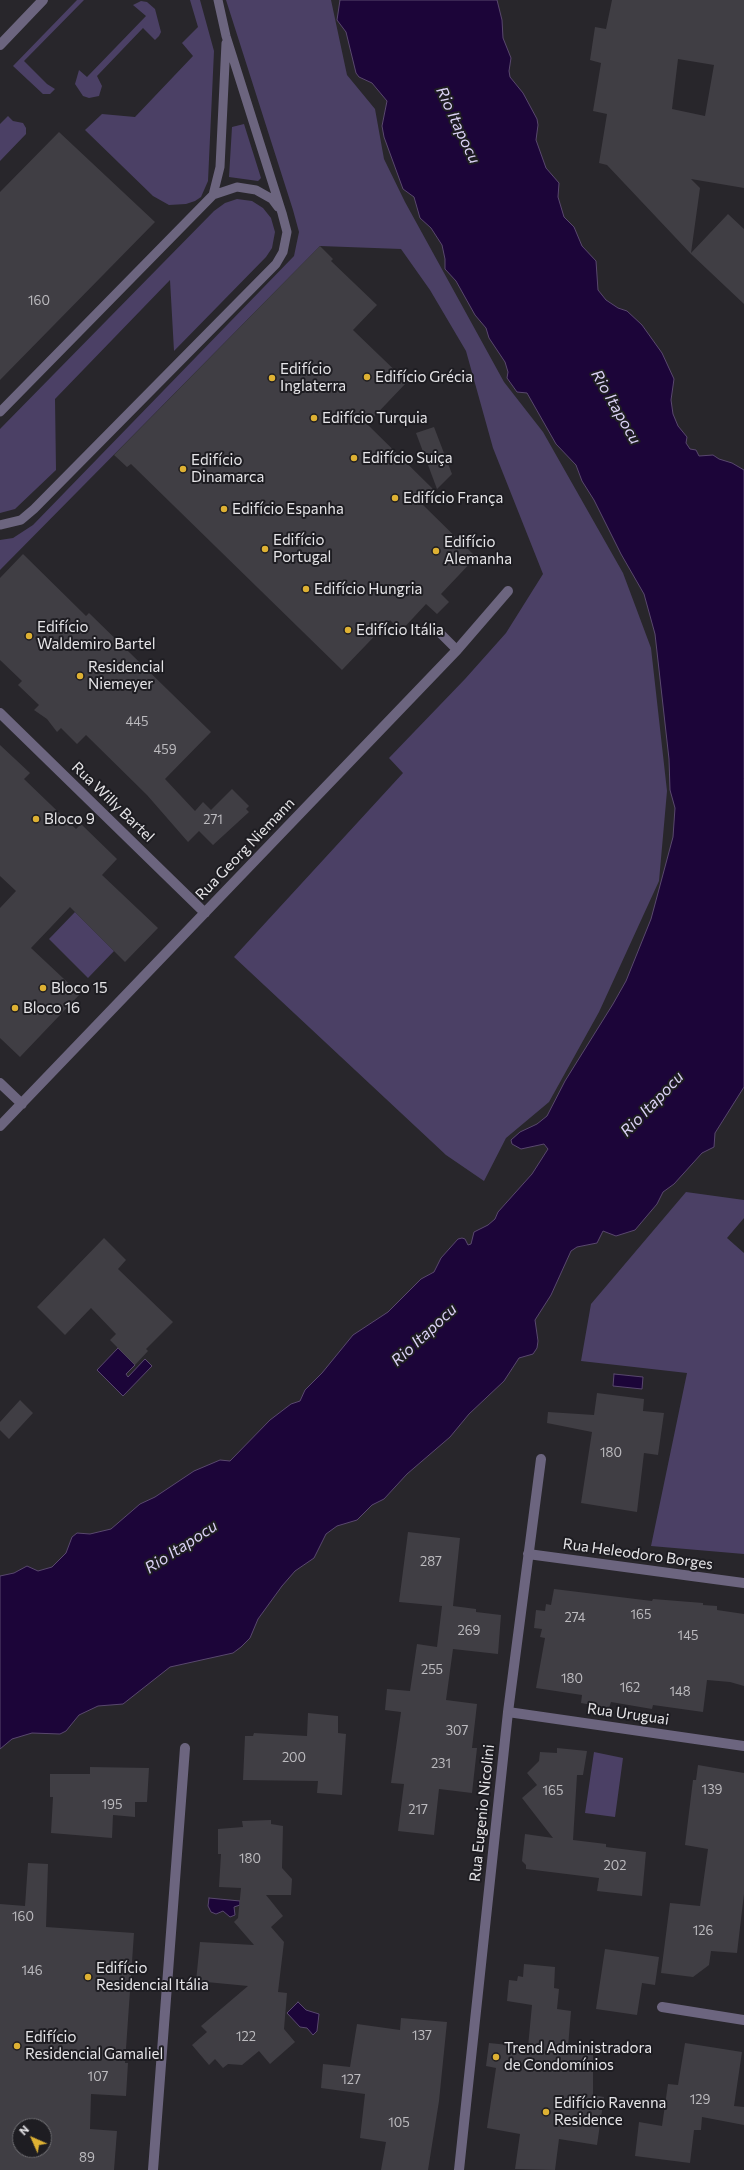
<!DOCTYPE html>
<meta charset="utf-8">
<style>
body{margin:0}
#map{position:relative;width:744px;height:2170px;overflow:hidden;background:#28262b;font-family:Commissioner,sans-serif}
canvas{display:block}
.north{position:absolute;left:12px;top:2118px;width:40px;height:40px;box-sizing:border-box;background:#1e1d22;border:1px solid #6e6d71;border-radius:50%;rotate:315deg;font-size:11px;font-weight:700;line-height:16px;text-align:center;color:#e6e5e8}
.north::after{content:'';display:block;margin:auto;width:14px;height:18px;background:#deb133;clip-path:polygon(50% 0,100% 100%,50% 72%,0 100%)}
</style>
<div id="map">
<canvas width="744" height="2170"></canvas>
<div class="north">N</div>
</div>
<script>
const ctx = document.querySelector('canvas').getContext('2d');
ctx.lineJoin = 'round';
function fillPath(path, color) { ctx.fillStyle = color; ctx.fill(path, 'evenodd'); }
const poly = rows => new Path2D(rows.map(r => 'M' + r).join(''));
function strokePath(path, color, width, dash) { ctx.strokeStyle = color; ctx.lineWidth = width; ctx.lineCap = dash ? 'butt' : 'round'; ctx.setLineDash(dash || []); ctx.stroke(path); }
function write(font, color, halo, rows, align = 'center') {
  ctx.font = font + ' Commissioner,sans-serif'; ctx.lineWidth = 4; ctx.setLineDash([]); ctx.textBaseline = 'middle'; ctx.strokeStyle = halo; ctx.fillStyle = color; for (const [text, x, y, turn = 0] of rows) {
    ctx.save(); ctx.translate(x, y); ctx.rotate((+turn || 0) * Math.PI / 180); ctx.textAlign = isNaN(turn) ? turn : align; if (halo) ctx.strokeText(text, 0, 0); ctx.fillText(text, 0, 0); ctx.restore();
  }
}
fillPath(poly([
 [77,0,84,0,24,61,47,84,55,89,50,94,43,94,13,66],
 [190,0,200,0,214,51,208,181,201,197,195,201,186,204,169,205,153,196,85,130,102,114,135,117,193,56,182,43,198,27],
 [226,0,331,0,347,75,375,109,384,159,405,202,504,382,543,432,623,573,651,648,667,791,659,881,599,1012,549,1102,506,1138,484,1181,446,1155,234,957,403,773,389,758,465,679,506,633,543,574,493,448,466,351,430,290,401,249,320,246,0,570,0,540,13,538,33,525,294,256,299,232,293,210],
 [141,1,147,2,155,9,161,32,159,36,155,40,143,28,97,76,102,86,99,96,89,98,83,96,75,84,79,70,87,77,146,16,133,5],
 [8,116,13,121,23,123,26,128,26,134,0,161,0,124],
 [244,124,261,178,258,181,229,177,232,127],
 [237,199,252,201,263,208,271,218,275,232,272,248,266,257,174,351,170,280,55,399,56,470,15,509,0,513,0,429,214,211,225,203],
 [75,912,114,951,88,978,49,939],
 [686,1192,744,1200,744,1218,727,1238,744,1253,744,1554,651,1546,687,1373,581,1361,591,1304],
 [594,1752,623,1758,615,1817,585,1813]
]), '#4b4065');
const water = poly([
 [340,0,497,0,502,20,503,38,511,58,509,71,510,77,523,93,537,119,538,125,536,140,546,168,559,183,558,197,564,217,574,227,582,246,596,261,598,290,606,300,618,308,627,311,642,325,662,353,674,379,671,400,673,414,678,426,687,437,686,443,690,449,696,450,699,456,713,455,719,459,732,463,744,470,744,1087,715,1133,714,1147,702,1153,674,1184,663,1192,657,1204,635,1230,616,1236,603,1231,597,1243,577,1247,571,1251,551,1295,535,1320,538,1341,537,1348,533,1354,519,1358,504,1381,469,1414,450,1437,407,1474,384,1499,372,1505,357,1520,337,1526,326,1534,314,1558,295,1571,282,1586,258,1619,250,1638,241,1647,233,1653,170,1667,123,1704,98,1706,79,1715,66,1731,60,1734,32,1733,12,1739,0,1749,0,1576,14,1573,27,1566,38,1571,52,1567,66,1553,72,1537,77,1533,90,1534,111,1529,140,1504,155,1497,194,1471,220,1460,230,1461,270,1420,291,1404,300,1401,305,1390,322,1373,353,1335,388,1312,421,1279,434,1272,441,1258,458,1239,462,1238,465,1239,468,1245,471,1244,474,1232,488,1225,495,1219,498,1212,532,1174,548,1149,544,1144,521,1149,512,1144,511,1140,520,1132,537,1124,547,1116,565,1081,613,1004,626,981,651,919,673,837,675,808,670,790,669,759,655,634,644,594,621,554,594,500,582,481,576,465,556,444,527,393,517,392,507,378,508,372,505,362,489,338,486,328,475,315,456,281,445,269,445,259,442,245,431,228,420,218,414,197,403,189,384,137,382,126,387,101,372,83,359,77,356,73,346,32,337,20,340,0],
 [118,1348,135,1365,126,1374,128,1377,145,1359,152,1366,123,1396,97,1370,118,1348],
 [614,1374,643,1377,642,1389,613,1386,614,1374],
 [209,1898,240,1901,240,1905,234,1907,235,1915,230,1917,223,1911,216,1914,211,1912,208,1906,209,1898],
 [298,2002,306,2010,319,2014,317,2031,313,2035,307,2028,300,2027,287,2013,298,2002]
]);
fillPath(water, '#1c0539');
strokePath(water, '#59486e', 1);
fillPath(poly([
 [612,0,744,0,744,188,691,179,700,188,691,253,728,214,744,229,744,304,691,254,607,165,599,163,607,114,593,111,601,63,590,60,595,27,606,29],
 [678,59,714,65,705,116,672,109],
 [59,132,155,222,0,380,0,192],
 [320,246,333,259,331,261,377,305,353,330,407,382,367,424,435,491,422,504,476,557,441,594,449,602,437,614,426,604,401,631,390,620,342,670,131,464,127,467,114,455],
 [434,427,452,474,437,489,416,433],
 [23,554,86,616,89,613,211,732,165,779,195,811,203,802,211,810,232,789,249,806,246,809,249,812,213,845,199,831,188,842,147,795,86,735,77,744,61,728,57,732,47,719,34,710,39,705,18,685,22,681,0,660,0,578],
 [0,745,30,773,24,779,76,829,81,824,117,859,102,875,158,928,125,962,70,907,31,948,80,994,20,1057,0,1038,0,908,16,891,0,876],
 [104,1238,126,1260,118,1269,173,1322,146,1349,148,1351,135,1365,110,1340,116,1334,91,1308,65,1335,37,1307],
 [597,1393,644,1399,643,1411,664,1413,658,1455,644,1453,637,1512,581,1503,592,1432,547,1423,548,1412,594,1415],
 [20,1400,33,1413,9,1439,0,1430,0,1422],
 [408,1532,460,1538,453,1606,476,1609,476,1612,501,1615,498,1654,453,1649,446,1700,477,1704,472,1748,477,1748,472,1793,439,1789,434,1835,398,1831,404,1784,391,1783,401,1712,385,1710,387,1689,410,1691,417,1644,437,1647,442,1606,399,1602],
 [554,1589,652,1601,653,1599,703,1603,703,1605,717,1606,717,1610,744,1614,744,1686,730,1682,707,1680,703,1712,653,1705,652,1709,611,1702,609,1708,581,1703,582,1695,536,1688,545,1638,540,1637,542,1629,534,1628,536,1610,545,1611,546,1604,551,1605],
 [308,1713,338,1716,338,1733,346,1734,342,1795,317,1793,318,1781,243,1780,245,1736,253,1736,254,1733,307,1736],
 [557,1748,587,1751,583,1775,577,1775,573,1840,606,1844,606,1847,646,1852,642,1896,597,1891,599,1878,526,1869,526,1865,522,1861,525,1834,553,1838,522,1798,537,1785,527,1773,539,1761,540,1752,557,1753],
 [698,1765,744,1773,744,1894,737,1953,711,1951,709,1965,693,1977,661,1973,670,1903,700,1906,708,1849,685,1845,693,1780,696,1780],
 [90,1767,149,1768,147,1802,135,1802,135,1817,113,1815,112,1838,51,1833,53,1797,50,1797,50,1774,90,1774],
 [271,1820,271,1824,283,1826,282,1868,292,1879,291,1895,266,1895,283,1916,271,1927,284,1942,278,1992,287,1993,284,2029,295,2042,270,2064,259,2051,242,2065,228,2064,223,2068,215,2059,209,2065,192,2045,207,2032,201,2026,248,1986,196,1981,200,1942,254,1945,234,1922,238,1918,241,1888,219,1887,221,1854,218,1854,218,1829,243,1827,242,1821],
 [28,1863,48,1864,46,1927,134,1933,125,2063,128,2063,126,2096,91,2094,90,2129,117,2131,114,2170,0,2170,0,1904,25,1906],
 [20,2126,44,2126,44,2150,20,2150],
 [605,1949,659,1957,655,1985,642,1983,637,2015,596,2009],
 [524,1964,555,1967,554,1988,559,1989,557,2009,571,2011,568,2047,593,2047,593,2095,604,2097,597,2145,559,2139,555,2170,515,2169,520,2134,487,2128,496,2068,486,2066,489,2043,528,2047,532,2005,507,2001,509,1980,517,1981,518,1976,523,1977],
 [401,2018,447,2022,439,2101,428,2170,381,2170,386,2142,360,2138,365,2094,321,2088,323,2064,350,2067,357,2024,400,2030],
 [685,2043,742,2052,734,2106,744,2107,744,2125,702,2117,701,2130,694,2130,690,2163,635,2156,639,2122,662,2126,668,2084,678,2085]
]), '#403e44');
strokePath(poly([
 [213,195,237,187,256,190,272,199,278,207],
 [0,412,213,195,220,167,226,43],
 [0,525,21,520,34,509,276,264,283,252,287,232,282,213,226,36,218,0],
 [441,634,457,650]
]), '#6c657f', 9);
strokePath(poly([
 [0,45,43,0],
 [0,713,205,913],
 [0,1083,22,1104],
 [0,1126,457,650,508,591],
 [528,1554,744,1583],
 [508,1712,744,1746],
 [662,2007,744,2020],
 [153,2170,185,1748],
 [459,2170,508,1712,541,1459]
]), '#6c657f', 10);
for (const [x, y, r, color] of [
 [367,377,4,"#deb133"],
 [272,378,4,"#deb133"],
 [314,418,4,"#deb133"],
 [354,458,4,"#deb133"],
 [183,469,4,"#deb133"],
 [395,498,4,"#deb133"],
 [224,509,4,"#deb133"],
 [265,549,4,"#deb133"],
 [436,551,4,"#deb133"],
 [306,589,4,"#deb133"],
 [348,630,4,"#deb133"],
 [29,636,4,"#deb133"],
 [80,676,4,"#deb133"],
 [36,819,4,"#deb133"],
 [43,988,4,"#deb133"],
 [15,1008,4,"#deb133"],
 [88,1977,4,"#deb133"],
 [17,2046,4,"#deb133"],
 [496,2057,4,"#deb133"],
 [546,2112,4,"#deb133"]
]) { const dot = new Path2D(); dot.arc(x, y, r, 0, 2 * Math.PI); ctx.fillStyle = color; ctx.fill(dot); strokePath(dot, '#1e1d22', 1.5); }
write('13px', '#bcbbbf', null, [
 ["160",39,301],
 ["445",137,722],
 ["459",165,750],
 ["271",213,820],
 ["180",611,1453],
 ["287",431,1562],
 ["165",641,1615],
 ["274",575,1618],
 ["269",469,1631],
 ["145",688,1636],
 ["255",432,1670],
 ["180",572,1679],
 ["162",630,1688],
 ["148",680,1692],
 ["307",457,1731],
 ["200",294,1758],
 ["231",441,1764],
 ["139",712,1790],
 ["165",553,1791],
 ["195",112,1805],
 ["217",418,1810],
 ["180",250,1859],
 ["202",615,1866],
 ["160",23,1917],
 ["126",703,1931],
 ["146",32,1971],
 ["137",422,2036],
 ["122",246,2037],
 ["107",98,2077],
 ["127",351,2080],
 ["129",700,2100],
 ["105",399,2123],
 ["89",87,2158]
]);
write('15px', '#e6e5e8', '#1e1d22', [
 ["Edifício",280,369],
 ["Inglaterra",280,386],
 ["Edifício Grécia",375,377],
 ["Edifício Turquia",322,418],
 ["Edifício Suiça",362,458],
 ["Edifício",191,460],
 ["Dinamarca",191,477],
 ["Edifício França",403,498],
 ["Edifício Espanha",232,509],
 ["Edifício",273,540],
 ["Portugal",273,557],
 ["Edifício",444,542],
 ["Alemanha",444,559],
 ["Edifício Hungria",314,589],
 ["Edifício",37,627],
 ["Waldemiro Bartel",37,644],
 ["Edifício Itália",356,630],
 ["Residencial",88,667],
 ["Niemeyer",88,684],
 ["Bloco 9",44,819],
 ["Bloco 15",51,988],
 ["Bloco 16",23,1008],
 ["Edifício",96,1968],
 ["Residencial Itália",96,1985],
 ["Edifício",25,2037],
 ["Residencial Gamaliel",25,2054],
 ["Trend Administradora",504,2048],
 ["de Condomínios",504,2065],
 ["Edifício Ravenna",554,2103],
 ["Residence",554,2120]
], 'left');
write('15px', '#e6e5e8', '#1e1d22', [
 ["Rua Willy Bartel",113,802,44],
 ["Rua Georg Niemann",245,849,-46],
 ["Rua Heleodoro Borges",638,1554,8],
 ["Rua Uruguai",628,1714,8],
 ["Rua Eugenio Nicolini",482,1813,-84]
]);
write('italic 16px', '#dbd2f5', '#1e1d22', [
 ["Rio Itapocu",458,125,65],
 ["Rio Itapocu",616,407,60],
 ["Rio Itapocu",652,1104,-46],
 ["Rio Itapocu",424,1335,-43],
 ["Rio Itapocu",181,1547,-33]
]);
</script>
